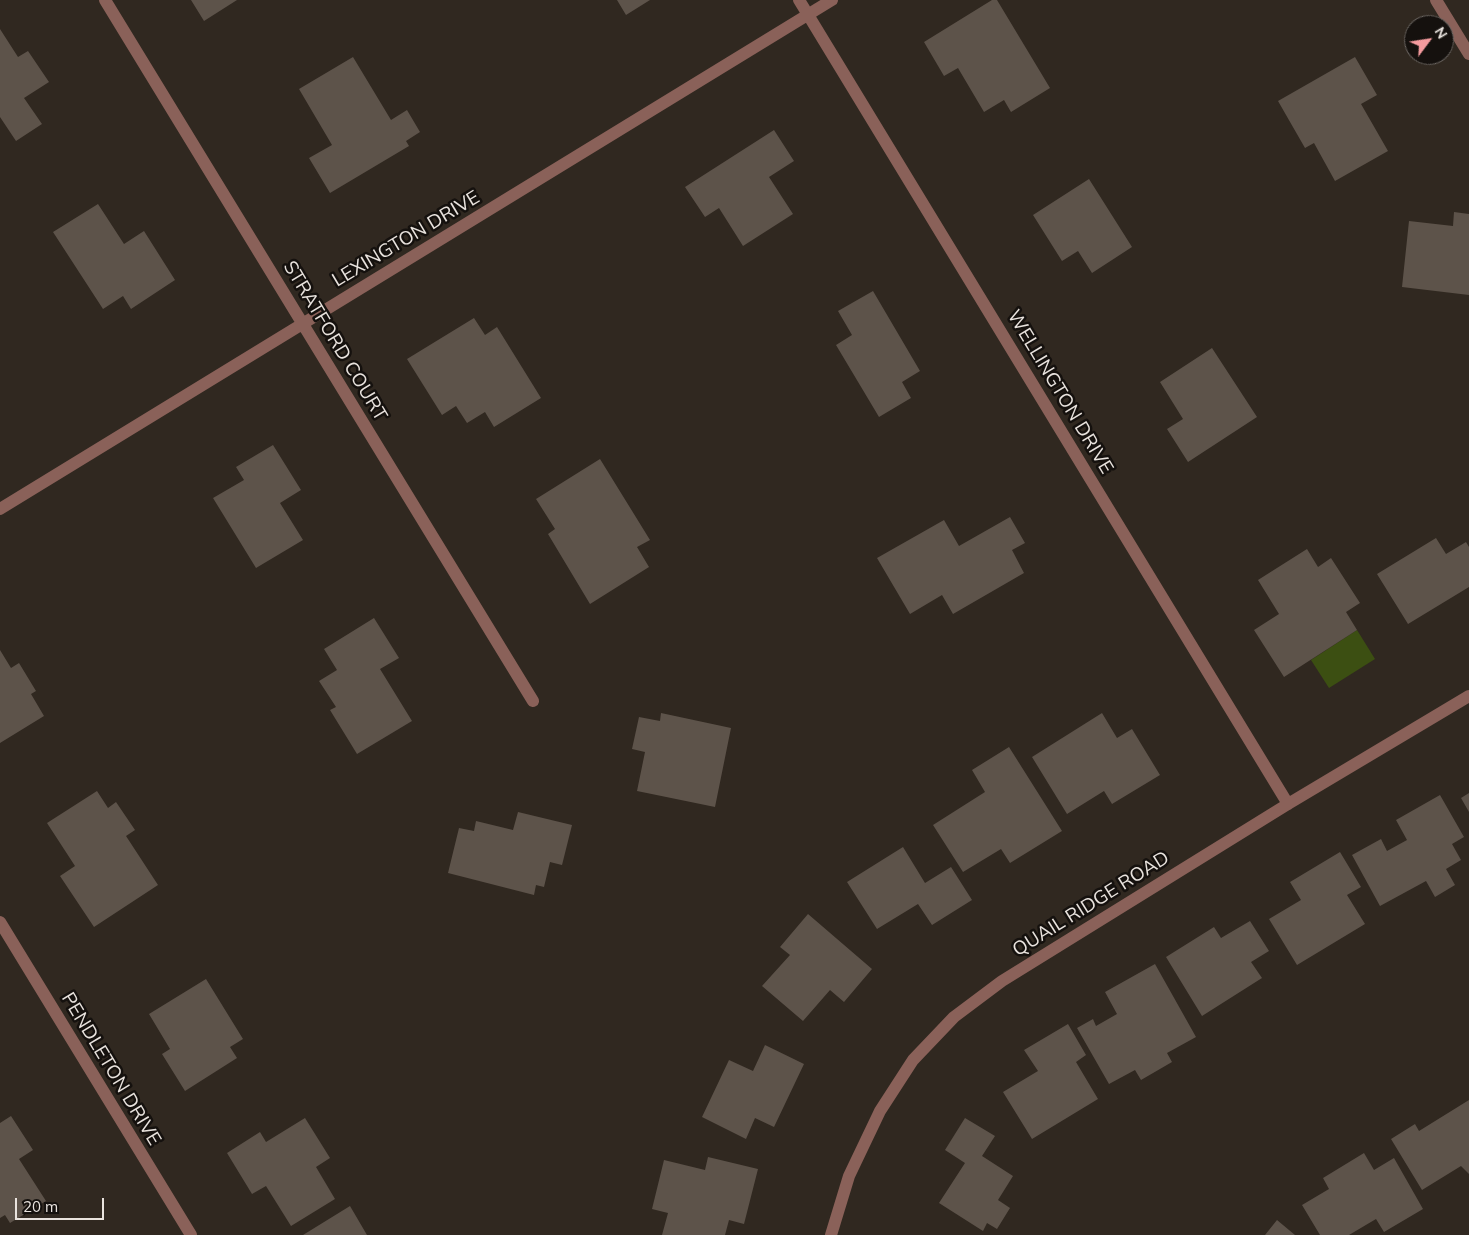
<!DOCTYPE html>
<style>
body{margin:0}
#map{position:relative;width:1469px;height:1235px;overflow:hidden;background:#302820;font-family:Mulish,sans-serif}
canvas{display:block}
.north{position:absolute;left:1404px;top:15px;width:50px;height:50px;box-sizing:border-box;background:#15110e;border:1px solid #6a6561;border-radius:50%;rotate:59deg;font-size:14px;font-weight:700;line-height:20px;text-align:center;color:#e9e3de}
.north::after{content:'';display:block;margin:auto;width:18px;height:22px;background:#f59b9e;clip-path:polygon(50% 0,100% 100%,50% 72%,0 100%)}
.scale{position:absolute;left:15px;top:1198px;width:89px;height:22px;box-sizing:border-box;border:2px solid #e9e3de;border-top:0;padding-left:6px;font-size:15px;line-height:18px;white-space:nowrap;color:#e9e3de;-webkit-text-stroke:4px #15110e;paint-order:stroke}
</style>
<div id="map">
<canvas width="1469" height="1235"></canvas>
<div class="north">N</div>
<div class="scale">20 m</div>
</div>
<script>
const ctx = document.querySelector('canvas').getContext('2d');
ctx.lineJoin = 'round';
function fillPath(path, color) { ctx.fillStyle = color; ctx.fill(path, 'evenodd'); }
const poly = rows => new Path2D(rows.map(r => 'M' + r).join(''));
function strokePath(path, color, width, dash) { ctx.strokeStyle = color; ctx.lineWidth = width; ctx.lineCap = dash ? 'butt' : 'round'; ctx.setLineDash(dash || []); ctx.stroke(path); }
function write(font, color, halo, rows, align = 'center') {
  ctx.font = font + ' Mulish,sans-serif'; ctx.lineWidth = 5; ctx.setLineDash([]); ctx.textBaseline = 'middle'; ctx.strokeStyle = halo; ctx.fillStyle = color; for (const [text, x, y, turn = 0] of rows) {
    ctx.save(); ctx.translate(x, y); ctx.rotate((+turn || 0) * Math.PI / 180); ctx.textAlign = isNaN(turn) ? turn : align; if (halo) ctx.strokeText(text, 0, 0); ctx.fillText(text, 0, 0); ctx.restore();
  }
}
fillPath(poly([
 [1357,630,1375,659,1329,688,1311,660]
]), '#3c4f12');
fillPath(poly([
 [191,0,237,0,204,21],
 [617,0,650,0,626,15],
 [992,0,997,0,1050,88,1011,112,1004,100,984,112,958,68,944,76,924,42],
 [0,29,18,57,28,51,49,82,24,98,42,124,16,141,0,117],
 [353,57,391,120,407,110,420,132,406,141,409,146,330,193,309,158,332,145,299,89],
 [1355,57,1377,95,1361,104,1388,151,1335,181,1314,143,1305,148,1278,101],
 [774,130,794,161,769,177,793,214,743,246,719,208,705,217,685,187],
 [1089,179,1132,247,1092,273,1078,251,1062,261,1033,215],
 [98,204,124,244,144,231,175,280,131,309,123,296,103,309,53,232],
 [1454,212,1469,214,1469,295,1402,287,1409,221,1453,226],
 [873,291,920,371,902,382,911,398,879,417,836,345,852,335,838,311],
 [474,318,485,335,497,327,541,398,494,427,485,412,467,423,456,406,442,415,407,359],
 [1212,348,1257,417,1188,462,1167,429,1183,419,1160,382],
 [273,445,301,490,280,503,303,540,256,568,213,498,244,480,236,467],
 [600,459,650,540,637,547,649,567,590,604,548,534,555,529,536,499],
 [1010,517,1025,543,1012,550,1024,573,953,614,942,595,910,614,877,558,944,520,959,546],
 [1436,538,1446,554,1466,542,1469,547,1469,587,1408,624,1377,574],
 [1307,549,1318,567,1331,558,1360,603,1346,612,1357,630,1284,677,1254,630,1279,614,1258,580],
 [374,618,399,658,380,669,412,721,357,754,330,710,336,707,319,681,337,670,324,649],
 [0,650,11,668,19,663,36,691,31,694,44,716,0,743],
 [661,713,731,728,715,807,637,791,645,752,632,749,639,717,660,721],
 [1102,713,1117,738,1132,729,1160,775,1112,804,1104,791,1067,814,1032,757],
 [1009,747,1062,831,1010,863,1001,849,963,872,933,825,985,792,972,770],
 [97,791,108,808,116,802,135,830,126,836,158,885,94,927,60,876,75,866,47,823],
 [1469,793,1469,812,1461,798],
 [1440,795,1464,837,1452,844,1461,860,1446,869,1455,885,1435,897,1426,881,1380,906,1352,855,1381,839,1387,851,1407,840,1396,820],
 [518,812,572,825,562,865,550,862,544,887,536,885,534,895,448,873,459,828,474,831,476,821,513,830],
 [903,847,925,883,951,867,972,900,932,925,918,904,877,929,847,882],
 [1340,852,1361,887,1347,895,1365,924,1297,965,1269,919,1301,900,1290,882],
 [808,914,872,969,844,1002,830,990,803,1021,762,986,790,955,780,947],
 [1250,921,1269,951,1251,962,1262,978,1202,1016,1166,957,1214,927,1221,938],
 [1155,964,1196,1037,1167,1053,1172,1062,1141,1080,1135,1070,1109,1084,1077,1028,1093,1019,1096,1026,1117,1014,1105,992],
 [206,979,243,1039,230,1047,237,1058,185,1091,162,1054,170,1049,149,1014],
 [1068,1024,1086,1055,1076,1062,1098,1099,1032,1139,1003,1092,1038,1071,1024,1050],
 [765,1045,804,1064,774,1127,755,1118,746,1139,702,1117,729,1060,753,1071],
 [1469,1100,1469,1174,1461,1166,1422,1190,1391,1139,1415,1124,1419,1131],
 [11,1116,33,1150,19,1159,46,1201,10,1223,5,1215,0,1218,0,1123],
 [305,1118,330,1158,316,1167,335,1199,291,1226,266,1186,252,1194,227,1153,260,1132,266,1142],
 [965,1118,995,1136,982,1156,1013,1176,998,1200,1010,1208,997,1229,987,1223,983,1231,939,1203,965,1163,945,1150],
 [1364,1153,1374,1170,1394,1158,1423,1209,1384,1232,1376,1219,1349,1235,1320,1235,1302,1205,1329,1189,1323,1178],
 [708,1157,758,1169,744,1224,729,1220,725,1235,662,1235,668,1213,652,1209,664,1160,705,1170],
 [350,1206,367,1235,303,1235],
 [1277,1220,1295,1235,1265,1235]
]), '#5d534a');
strokePath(poly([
 [105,0,533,701],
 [799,0,1288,804],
 [1436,0,1469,54],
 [0,509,832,0],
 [0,922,191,1235],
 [831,1235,849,1176,880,1111,913,1060,954,1017,1002,981,1288,804,1469,696]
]), '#8a6159', 12);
write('19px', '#e9e3de', '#15110e', [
 ["LEXINGTON DRIVE",406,239,-31],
 ["STRATFORD COURT",335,341,59],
 ["WELLINGTON DRIVE",1060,392,59],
 ["QUAIL RIDGE ROAD",1091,904,-32],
 ["PENDLETON DRIVE",111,1069,59]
]);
</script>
